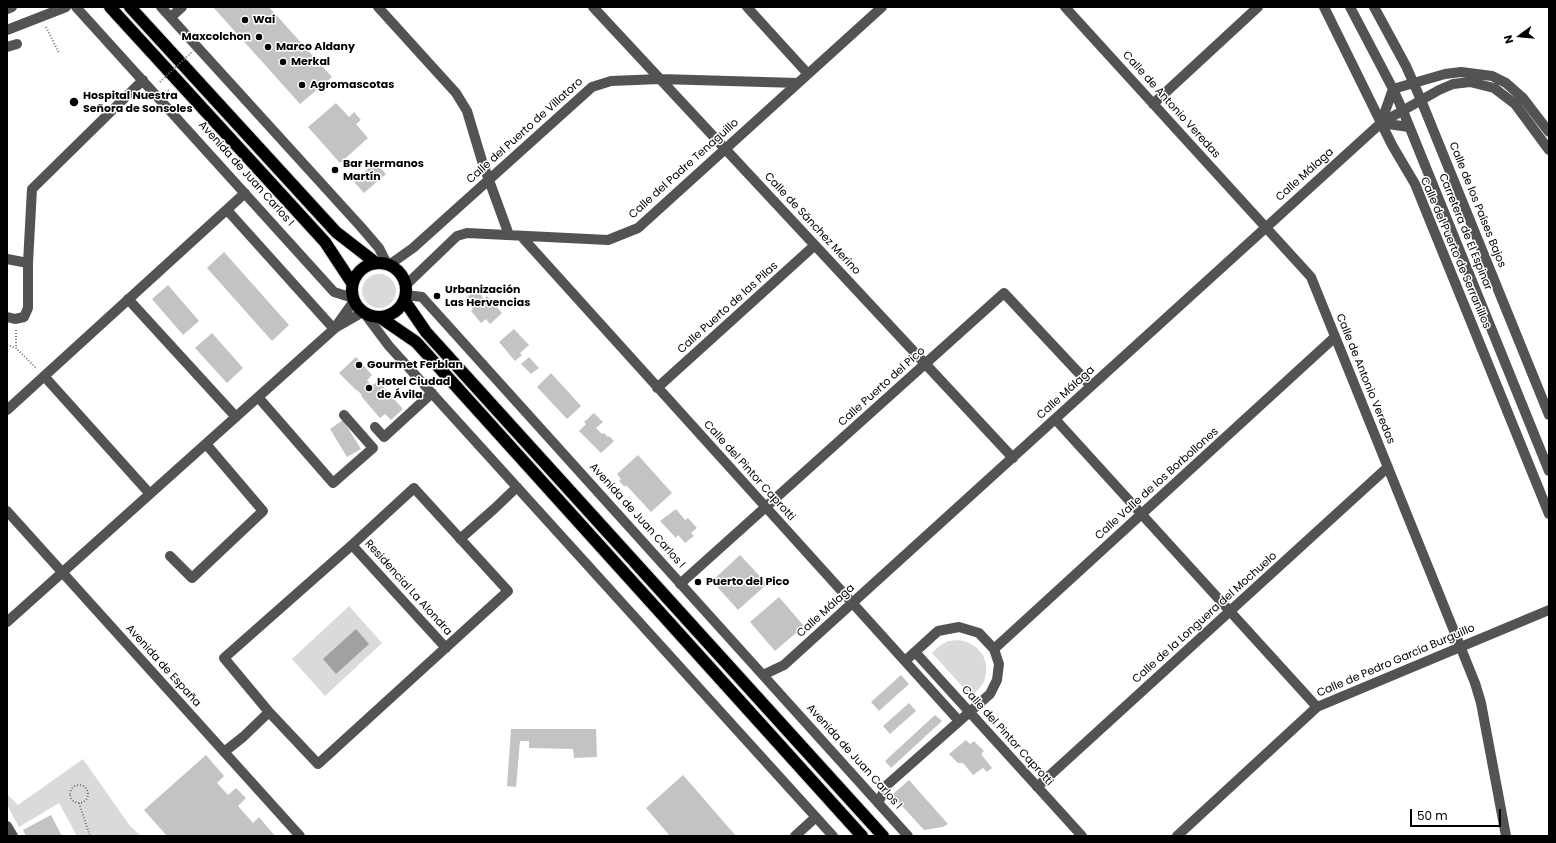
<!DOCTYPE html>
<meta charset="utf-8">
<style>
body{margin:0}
#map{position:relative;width:1556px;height:843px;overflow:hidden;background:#fff;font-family:Poppins,sans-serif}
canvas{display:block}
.frame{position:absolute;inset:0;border:8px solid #000;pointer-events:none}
.north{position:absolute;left:1500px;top:16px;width:40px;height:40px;-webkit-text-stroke:3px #fff;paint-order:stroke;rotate:254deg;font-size:11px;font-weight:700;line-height:16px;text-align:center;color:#000}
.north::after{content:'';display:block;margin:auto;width:14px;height:18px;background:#000;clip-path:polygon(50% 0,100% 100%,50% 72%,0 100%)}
.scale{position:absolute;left:1410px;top:809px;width:91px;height:18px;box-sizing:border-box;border:2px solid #000;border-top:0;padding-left:5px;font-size:12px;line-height:14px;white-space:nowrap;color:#000;-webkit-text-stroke:3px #fff;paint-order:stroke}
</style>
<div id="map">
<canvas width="1556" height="843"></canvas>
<div class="frame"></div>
<div class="north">N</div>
<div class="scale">50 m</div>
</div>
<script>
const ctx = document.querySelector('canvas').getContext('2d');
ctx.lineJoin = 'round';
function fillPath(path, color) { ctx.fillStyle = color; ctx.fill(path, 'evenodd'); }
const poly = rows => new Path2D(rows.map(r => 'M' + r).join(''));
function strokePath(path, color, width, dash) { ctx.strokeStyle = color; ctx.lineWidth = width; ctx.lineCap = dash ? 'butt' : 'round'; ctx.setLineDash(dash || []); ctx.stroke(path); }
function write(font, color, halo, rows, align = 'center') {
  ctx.font = font + ' Poppins,sans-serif'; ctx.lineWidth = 3; ctx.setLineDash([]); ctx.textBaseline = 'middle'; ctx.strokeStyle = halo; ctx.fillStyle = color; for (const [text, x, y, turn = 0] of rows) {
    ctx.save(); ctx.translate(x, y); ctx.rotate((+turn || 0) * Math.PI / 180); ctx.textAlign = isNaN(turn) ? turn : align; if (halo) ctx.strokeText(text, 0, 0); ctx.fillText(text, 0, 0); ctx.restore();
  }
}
fillPath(poly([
 '362 291a17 17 0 1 1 34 0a17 17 0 1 1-34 0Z',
 [349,606,382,643,325,696,292,659],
 [958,640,967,642,976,647,983,655,986,664,986,673,984,682,978,690,971,696,932,653,939,646,948,641],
 [83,759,130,826,141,836,77,836,59,803,19,827,7,805,7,794,18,805]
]), '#dadada');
fillPath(poly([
 [356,629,369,644,336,674,323,659]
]), '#a1a1a1');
fillPath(poly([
 [213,7,269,7,332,77,300,104],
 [336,103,349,117,354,112,361,120,356,124,368,138,340,163,308,127],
 [373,160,386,174,364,193,354,182,370,167,368,165],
 [224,252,289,325,272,341,207,268],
 [168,285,199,321,183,335,152,299],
 [476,289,484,299,487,296,502,313,490,324,486,319,481,323,471,311,473,309,464,300],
 [514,329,529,345,520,353,522,355,515,361,499,342],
 [212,333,243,368,227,383,195,348],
 [356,357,372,375,367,380,372,386,378,381,403,409,391,420,385,414,380,418,361,396,362,395,357,390,356,390,339,373],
 [529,357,539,368,531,374,521,364],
 [551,373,581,406,567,419,537,387],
 [594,413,603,422,596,428,602,434,604,433,608,437,609,436,614,441,601,453,579,431,586,424,584,422],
 [343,420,361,449,347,457,330,429],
 [638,455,672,493,651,512,626,485,625,487,619,481,621,479,617,474],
 [676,509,685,520,688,518,697,528,691,533,694,536,685,543,678,535,676,538,660,521],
 [740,555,767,584,738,610,712,581],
 [779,597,804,626,775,651,750,622],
 [901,675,909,684,879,711,871,702],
 [909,703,916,711,890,734,883,726],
 [935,715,942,721,891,768,885,761],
 [511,729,596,729,597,757,574,758,573,749,529,748,529,741,520,741,516,787,507,786],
 [966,740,970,744,974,741,984,751,981,754,992,768,987,772,983,768,973,775,963,763,958,763,949,754],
 [206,755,224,776,217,783,228,795,236,788,246,798,238,806,253,823,259,817,275,836,167,836,144,810],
 [683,775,736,836,670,836,646,808],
 [909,780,948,824,943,827,924,830,892,795],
 [51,815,62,836,26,836,23,830]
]), '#c3c3c3');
const highway = poly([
 [110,7,325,242,352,283],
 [130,7,336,232,376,263],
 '352 290a27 27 0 1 1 54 0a27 27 0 1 1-54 0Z',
 [404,300,426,332,883,836],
 [381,318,416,342,862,836]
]);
strokePath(highway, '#dbdbdb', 14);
strokePath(poly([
 [46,27,59,53],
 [168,90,174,97,173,98],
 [16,330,16,348],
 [7,345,16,348,36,368],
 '70 794a9 9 0 1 1 18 0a9 9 0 1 1-18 0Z',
 [79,803,90,836]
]), '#757575', 2, [1, 2]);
strokePath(poly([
 [76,7,334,292,353,298],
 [161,7,361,227,379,248,387,264],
 [378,7,456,93,467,111,482,161,509,235],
 [593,7,1013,458],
 [747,7,808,74],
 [1065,7,1311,277,1475,683,1481,703,1506,836],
 [1324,7,1392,145,1415,184,1549,514],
 [1350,7,1393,89,1403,111,1549,471],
 [1374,7,1406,66,1421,100,1549,415],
 [7,9,12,7],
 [171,17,182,7],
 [7,30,66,7],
 [7,47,17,44],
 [1393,89,1445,74,1461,72,1492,76,1506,83,1523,98,1549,132],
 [1153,104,1258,7],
 [1381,123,1393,89],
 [1381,123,1409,127],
 [227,210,334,329],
 [521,236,959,721],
 [7,259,28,263],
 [389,265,413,248,592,87,611,81,660,79,798,83],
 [406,285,457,236,467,233,608,240,638,228,882,7],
 [406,295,422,297,908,836],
 [128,299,236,417],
 [365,314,389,346,833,836],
 [7,317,15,319,24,317,28,308,28,263,32,189,143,80],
 [335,328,363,312],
 [44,376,150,494],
 [657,388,815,245],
 [258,397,333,483,373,448,344,415],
 [7,410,245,193],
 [1055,419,1317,707],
 [375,427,384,437,432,393],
 [414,488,508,591,318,764,269,712,224,658,352,545,414,488],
 [7,511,300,836],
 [460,539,494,509,517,487],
 [352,545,446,648],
 [170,556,192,578,263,511,206,444],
 [680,584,1004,293,1091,386],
 [7,622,334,329,354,301],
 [994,649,1335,337],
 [915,652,1082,836],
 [763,675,784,665,1381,123,1439,90,1453,84,1470,82,1494,88,1515,104,1549,150],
 [224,752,243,737,269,712],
 [1037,787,1388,467],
 [878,803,887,785,990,694,997,680,999,664,994,649,979,633,959,627,938,631,905,661],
 [7,826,13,836],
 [795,836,816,817],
 [1177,836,1317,707,1549,610]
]), '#535353', 10);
strokePath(highway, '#000', 12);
strokePath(poly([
 [160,82,193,51]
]), '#757575', 2, [1, 2]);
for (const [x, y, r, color] of [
 [245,20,4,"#000"],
 [259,37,4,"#000"],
 [268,47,4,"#000"],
 [283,62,4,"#000"],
 [302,85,4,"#000"],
 [74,102,5,"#000"],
 [335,170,4,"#000"],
 [437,296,4,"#000"],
 [359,365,4,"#000"],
 [369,388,4,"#000"],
 [698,582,4,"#000"]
]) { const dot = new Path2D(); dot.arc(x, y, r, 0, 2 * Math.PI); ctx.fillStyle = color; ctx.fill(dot); strokePath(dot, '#fff', 1.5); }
write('bold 11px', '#000', '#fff', [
 ["Wai",253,20],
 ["Maxcolchon",251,37,"right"],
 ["Marco Aldany",276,47],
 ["Merkal",291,62],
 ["Agromascotas",310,85],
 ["Hospital Nuestra",83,96],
 ["Señora de Sonsoles",83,109],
 ["Bar Hermanos",343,164],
 ["Martín",343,177],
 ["Urbanización",445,290],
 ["Las Hervencias",445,303],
 ["Gourmet Ferblan",367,365],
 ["Hotel Ciudad",377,382],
 ["de Ávila",377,395],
 ["Puerto del Pico",706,582]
], 'left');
write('11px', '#000', '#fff', [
 ["Calle de Antonio Veredas",1171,105,48],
 ["Calle del Puerto de Villatoro",525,131,-42],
 ["Calle del Padre Tenaguillo",684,169,-42],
 ["Avenida de Juan Carlos I",246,174,48],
 ["Calle Málaga",1305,175,-42],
 ["Calle de los Países Bajos",1477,205,68],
 ["Calle de Sánchez Merino",812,224,47],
 ["Carretera de El Espinar",1465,232,68],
 ["Calle del Puerto de Serranillos",1455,253,67],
 ["Calle Puerto de las Pilas",728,308,-42],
 ["Calle de Antonio Veredas",1365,379,68],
 ["Calle Puerto del Pico",882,387,-42],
 ["Calle Málaga",1066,393,-42],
 ["Calle del Pintor Caprotti",749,471,48],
 ["Calle Valle de los Borbollones",1157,484,-42],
 ["Avenida de Juan Carlos I",637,516,48],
 ["Residencial La Alondra",408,588,48],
 ["Calle Málaga",826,611,-42],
 ["Calle de la Longuera del Mochuelo",1205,618,-42],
 ["Calle de Pedro García Burguillo",1396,661,-23],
 ["Avenida de España",163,666,48],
 ["Calle del Pintor Caprotti",1007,736,48],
 ["Avenida de Juan Carlos I",854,757,48]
]);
</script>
